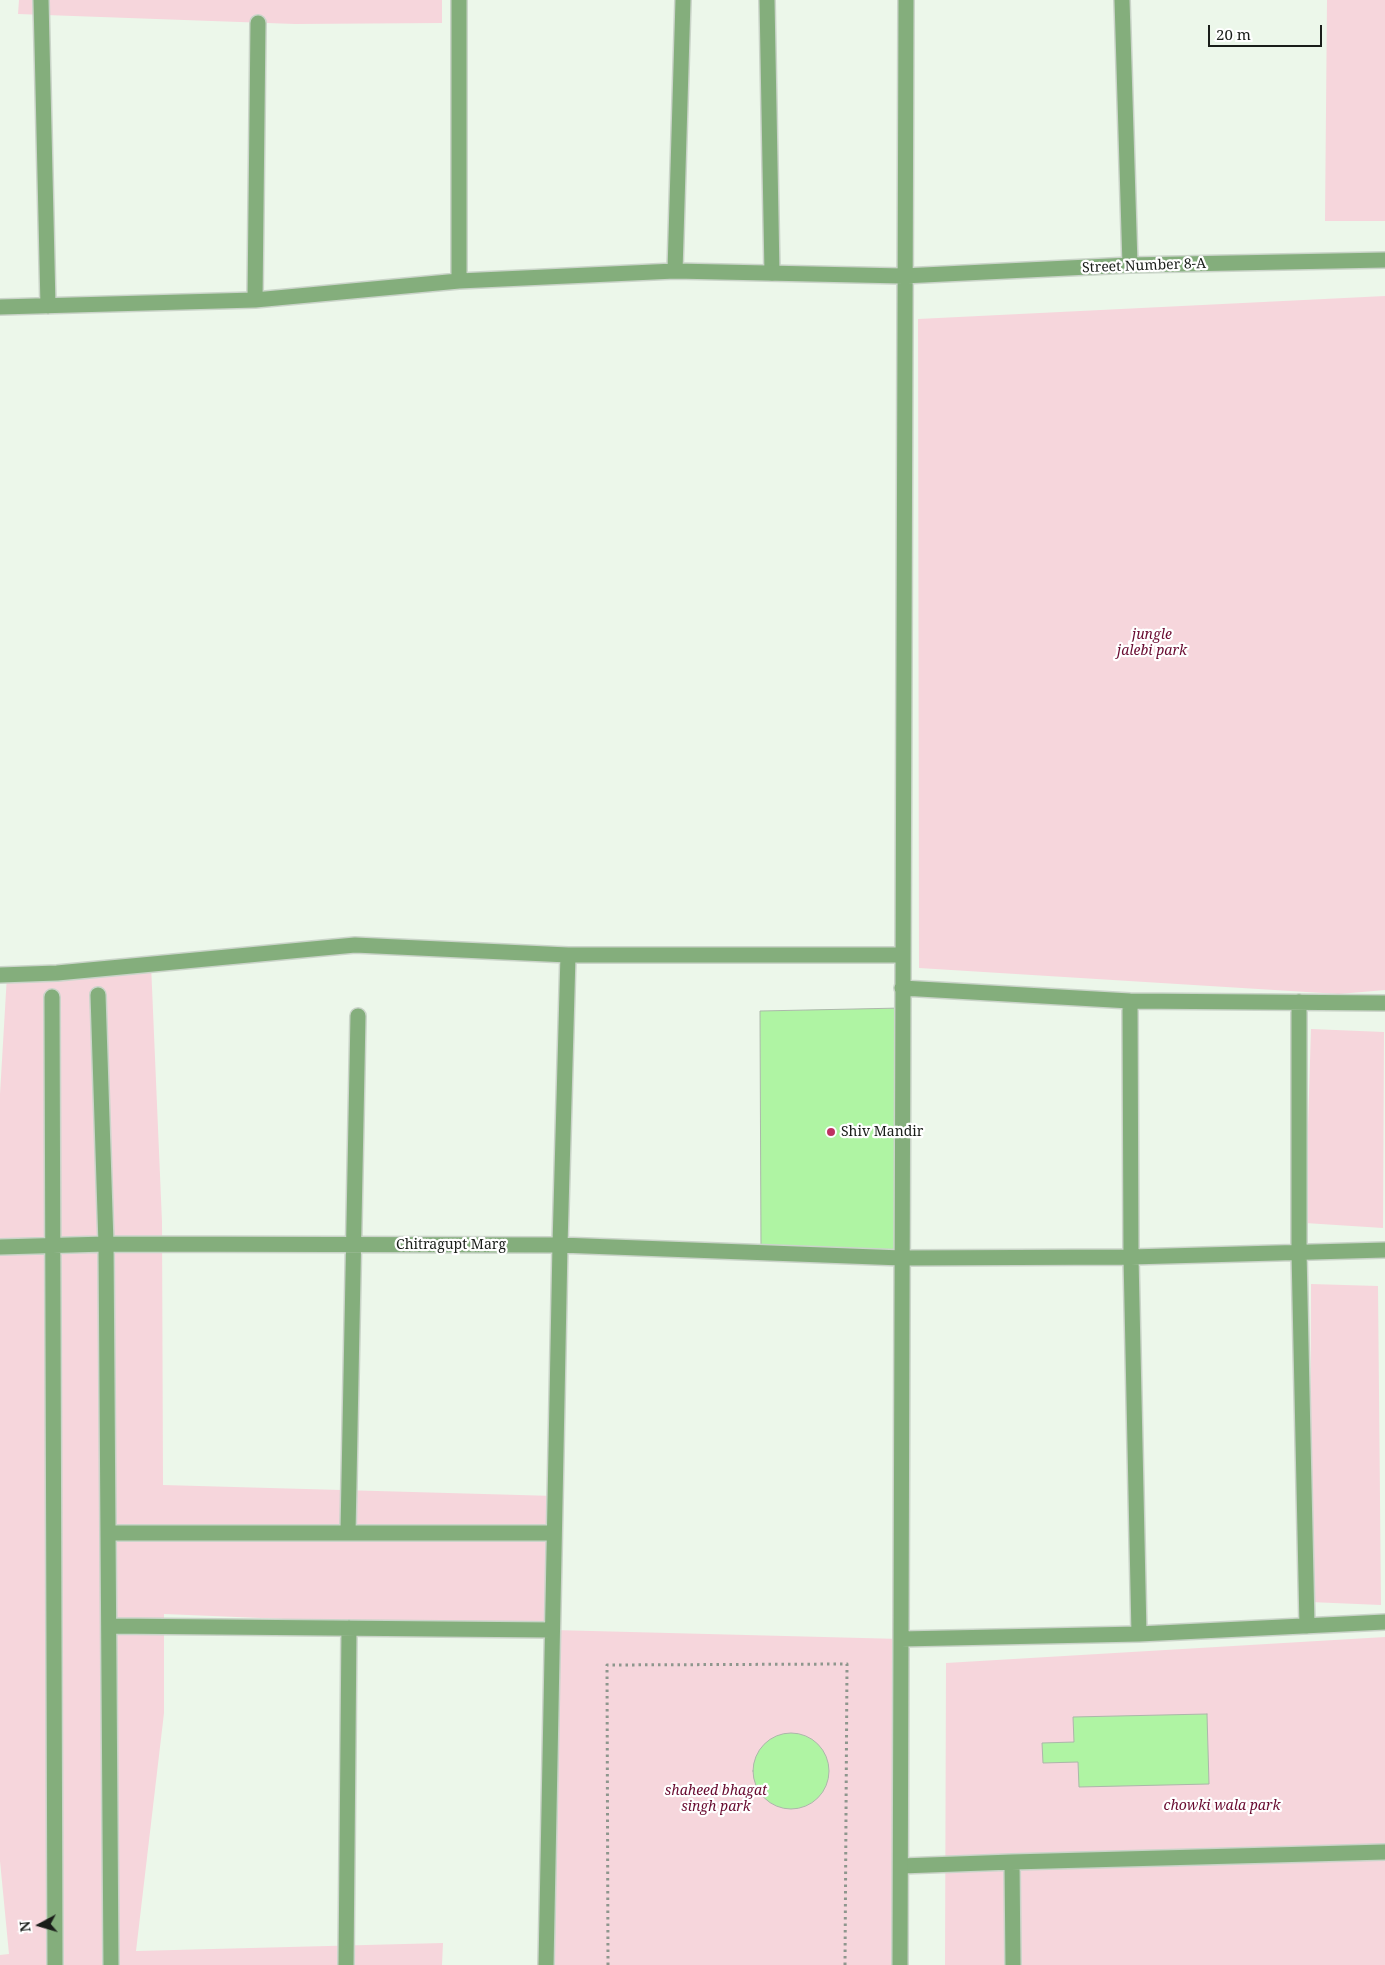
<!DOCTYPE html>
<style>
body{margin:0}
#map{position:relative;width:1385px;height:1965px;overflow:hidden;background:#ecf7ea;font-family:"Noto Serif",serif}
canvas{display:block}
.north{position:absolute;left:15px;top:1900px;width:50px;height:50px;-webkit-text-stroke:4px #fff;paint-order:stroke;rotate:264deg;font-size:14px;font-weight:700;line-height:20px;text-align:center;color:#191d19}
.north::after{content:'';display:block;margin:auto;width:18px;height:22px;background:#191d19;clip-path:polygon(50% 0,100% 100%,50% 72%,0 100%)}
.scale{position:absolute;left:1208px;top:25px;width:114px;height:22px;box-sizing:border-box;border:2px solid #191d19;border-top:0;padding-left:6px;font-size:15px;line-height:18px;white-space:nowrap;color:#191d19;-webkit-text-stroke:4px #fff;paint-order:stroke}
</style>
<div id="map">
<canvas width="1385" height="1965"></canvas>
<div class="north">N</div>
<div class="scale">20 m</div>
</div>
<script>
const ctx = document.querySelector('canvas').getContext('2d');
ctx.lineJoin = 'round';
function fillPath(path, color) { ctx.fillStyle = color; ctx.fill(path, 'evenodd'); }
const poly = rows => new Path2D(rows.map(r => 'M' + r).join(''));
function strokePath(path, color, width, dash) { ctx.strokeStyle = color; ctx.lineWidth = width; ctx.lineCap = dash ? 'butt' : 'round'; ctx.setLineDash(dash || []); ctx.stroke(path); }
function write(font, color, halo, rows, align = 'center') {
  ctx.font = font + ' "Noto Serif",serif'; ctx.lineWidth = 4.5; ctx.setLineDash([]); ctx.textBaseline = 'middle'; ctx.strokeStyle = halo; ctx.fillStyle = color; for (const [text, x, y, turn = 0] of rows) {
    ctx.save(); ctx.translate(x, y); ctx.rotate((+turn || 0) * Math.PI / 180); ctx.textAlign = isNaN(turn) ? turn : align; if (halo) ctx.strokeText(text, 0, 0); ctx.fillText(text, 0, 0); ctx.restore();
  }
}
fillPath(poly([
 [19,0,442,0,442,23,295,24,18,14],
 [1327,0,1385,0,1385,221,1325,221],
 [1385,296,1385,990,1339,994,919,968,918,319],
 [151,964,162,1222,163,1485,555,1496,553,1630,901,1639,900,1965,546,1965,552,1630,164,1614,164,1713,136,1951,443,1943,442,1965,0,1965,0,1955,9,1954,0,1861,0,1094,7,975],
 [1311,1029,1384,1032,1383,1228,1305,1223],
 [1311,1284,1378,1286,1381,1605,1310,1602],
 [1385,1637,1385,1965,945,1965,946,1663]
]), '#f6d6dc');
const building = poly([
 [902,1008,902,1258,761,1253,760,1011,902,1008],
 [1207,1714,1209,1784,1079,1787,1078,1762,1043,1763,1042,1743,1074,1742,1073,1717,1207,1714],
 '753 1771a38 38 0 1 1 76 0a38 38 0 1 1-76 0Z'
]);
fillPath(building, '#aff4a3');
strokePath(building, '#acb7aa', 1);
const lane = poly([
 [767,0,772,273],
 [901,1866,1012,1862],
 [1013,1965,1012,1862,1385,1852]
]);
const street = poly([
 [41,0,48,306],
 [1122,0,1130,265],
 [675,271,683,0],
 [459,281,459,0],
 [255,300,258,23],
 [0,307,255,300,459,281,675,271,903,276,1130,265,1385,260],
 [0,975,57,973,355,945,568,955,902,955],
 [902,988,1130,1001,1385,1003],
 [98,995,106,1244,111,1965],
 [52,997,55,1965],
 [1130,1001,1131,1257,1139,1634],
 [1299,1002,1299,1252,1307,1626],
 [0,1247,106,1244,560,1245,902,1258,1131,1257,1385,1250],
 [348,1532,358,1016],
 [108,1533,554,1533],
 [109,1626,552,1630],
 [901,1639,1139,1634,1385,1622],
 [346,1965,349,1628],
 [546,1965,560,1245,568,955],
 [900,1965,906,0]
]);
strokePath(lane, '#cad4c9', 18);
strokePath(street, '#cad4c9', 18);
strokePath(poly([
 [608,1965,607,1665,847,1664,845,1965]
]), '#8e968d', 3, [2.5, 4]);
strokePath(lane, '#84ae7c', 15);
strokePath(street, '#84ae7c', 15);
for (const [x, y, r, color] of [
 [831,1132,5,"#be3162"]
]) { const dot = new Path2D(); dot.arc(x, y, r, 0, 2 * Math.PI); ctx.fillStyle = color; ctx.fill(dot); strokePath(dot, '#fff', 2); }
write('14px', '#191d19', '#fff', [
 ["Street Number 8-A",1144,266,-2],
 ["Chitragupt Marg",451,1245]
]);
write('italic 14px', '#680a2f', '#fff', [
 ["jungle",1152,635],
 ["jalebi park",1152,651],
 ["shaheed bhagat",716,1791],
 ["singh park",716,1807],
 ["chowki wala park",1222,1806]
]);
write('14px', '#191d19', '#fff', [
 ["Shiv Mandir",841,1132]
], 'left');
</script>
